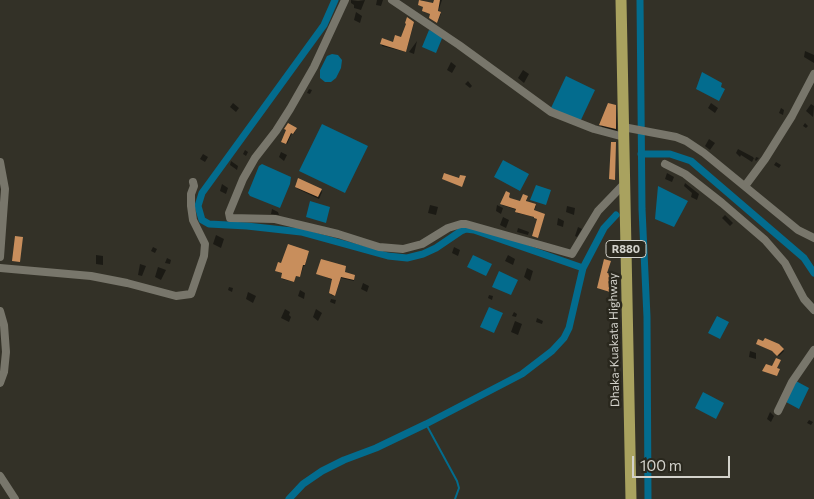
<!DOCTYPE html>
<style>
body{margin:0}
#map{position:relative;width:814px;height:499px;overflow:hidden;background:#333127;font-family:Commissioner,sans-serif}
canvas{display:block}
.scale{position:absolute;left:632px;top:456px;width:98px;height:22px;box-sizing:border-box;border:2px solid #d3d2cb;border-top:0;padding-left:6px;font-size:15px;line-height:18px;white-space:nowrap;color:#d3d2cb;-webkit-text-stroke:4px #29271d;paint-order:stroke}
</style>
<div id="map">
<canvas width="814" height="499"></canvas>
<div class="scale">100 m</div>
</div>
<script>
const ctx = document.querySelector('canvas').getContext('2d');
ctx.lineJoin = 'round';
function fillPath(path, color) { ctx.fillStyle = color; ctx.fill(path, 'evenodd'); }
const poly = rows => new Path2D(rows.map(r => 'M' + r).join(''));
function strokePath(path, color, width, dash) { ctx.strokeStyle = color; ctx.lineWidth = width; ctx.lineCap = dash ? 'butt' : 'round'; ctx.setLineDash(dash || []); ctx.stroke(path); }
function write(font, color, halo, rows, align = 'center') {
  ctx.font = font + ' Commissioner,sans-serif'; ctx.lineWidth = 5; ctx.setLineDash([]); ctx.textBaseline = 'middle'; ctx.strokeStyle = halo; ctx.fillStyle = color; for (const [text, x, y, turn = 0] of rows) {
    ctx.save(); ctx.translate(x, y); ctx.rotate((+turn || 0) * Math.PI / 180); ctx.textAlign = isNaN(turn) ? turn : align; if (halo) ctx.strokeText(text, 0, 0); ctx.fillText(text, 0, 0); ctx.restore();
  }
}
fillPath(poly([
 [429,30,443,36,436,53,422,47],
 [332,54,338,55,342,60,341,68,336,78,331,82,325,82,320,78,320,70,327,56],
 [702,72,722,83,721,87,725,89,719,101,696,89],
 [566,76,595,90,580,122,551,108],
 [322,124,368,146,345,193,299,171],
 [503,160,529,174,520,191,494,177],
 [262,164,291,177,290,184,280,208,250,196,248,193,259,166],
 [536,185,551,190,546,205,530,200],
 [658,186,688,201,674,227,655,219],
 [310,201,330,207,326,223,306,217],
 [473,255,492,264,486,276,467,267],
 [499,271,518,280,511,295,492,287],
 [489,307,503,313,494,333,480,327],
 [717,316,729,322,720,339,708,333],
 [796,381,809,388,799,409,786,402],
 [703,392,724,403,716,419,695,408]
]), '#036c8e');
fillPath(poly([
 [351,0,358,1,365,0,361,10,354,8,354,5,351,3],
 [377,0,383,0,381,6,376,5],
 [421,0,434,4,435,0,442,0,438,12,441,14,437,23,431,19,432,14,424,12,424,7,419,5],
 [356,12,362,16,360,23,354,20],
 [414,23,406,52,382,46,381,44,394,43,402,38],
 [417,41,414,54,409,52],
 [805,51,814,55,814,63,804,57],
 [451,62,456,66,452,73,447,70],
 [523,70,529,74,524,83,518,78],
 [468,81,472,86,470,88,465,84],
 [309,89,312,90,310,94,307,93],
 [233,103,239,108,236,112,230,107],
 [711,103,718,108,715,113,708,108],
 [811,104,814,106,813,117,806,111],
 [616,108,617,131,602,127,600,124],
 [781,108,784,110,783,115,779,113],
 [805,123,808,126,806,128,803,126],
 [296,129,294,134,292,133,287,144,283,143,287,130],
 [709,139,715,143,710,150,705,146],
 [738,149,753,157,755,160,756,157,759,158,756,161,755,160,754,158,752,162,741,155,740,157,736,153],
 [245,150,248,152,246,156,243,154],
 [281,152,287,155,284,161,279,157],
 [203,154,208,157,205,162,200,159],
 [231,161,238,166,237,170,230,165],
 [776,162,781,165,779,168,774,165],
 [667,173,674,177,672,182,665,179],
 [685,183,699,194,697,200,691,197,692,193,684,186],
 [222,184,228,188,226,194,220,191],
 [296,186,321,190,322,192,319,199,298,189],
 [509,194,509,199,521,203,527,197,527,202,536,206,534,211,544,215,538,238,533,236,538,220,535,217,517,213,517,210,502,205,504,196],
 [430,205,438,207,436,215,428,213],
 [497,205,503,208,501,214,496,211],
 [567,206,575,208,574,215,566,212],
 [272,209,278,212,279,215,271,214],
 [725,215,733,223,730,226,722,218],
 [503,217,509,220,506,228,500,225],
 [558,218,564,221,563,227,557,225],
 [578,227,582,229,577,237,575,236],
 [518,228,529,232,528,235,517,232],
 [216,235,224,239,221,248,213,244],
 [153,247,157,249,155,253,151,251],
 [454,247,460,250,458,256,452,253],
 [308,253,305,266,304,265,300,277,296,276,294,282,282,279,283,274,276,271,282,264],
 [96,255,103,256,103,265,96,264],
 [508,255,515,259,513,265,505,261],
 [167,258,171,260,170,264,165,263],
 [140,264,146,266,142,276,138,275],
 [158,267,166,270,161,280,155,277],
 [345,267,345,273,354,276,354,281,341,278,335,296,331,295,333,280,318,274],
 [527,268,533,271,530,281,524,277],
 [363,283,369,286,367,292,361,289],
 [229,287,233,288,232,292,228,290],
 [300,290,305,293,304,299,298,296],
 [248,292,256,296,253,303,246,299],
 [489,295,493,296,492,300,488,298],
 [331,299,336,300,335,304,330,302],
 [285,309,290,312,289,315,291,317,289,322,281,318],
 [316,309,322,313,318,321,313,317],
 [514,312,517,314,516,317,512,316],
 [537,318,543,321,542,324,536,322],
 [515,321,522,324,518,335,511,332],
 [757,344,783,350,784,351,779,356,774,352],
 [750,351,756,353,756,359,749,357],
 [770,412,774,416,771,422,767,419],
 [809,420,813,422,811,425,807,423]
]), '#0007');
strokePath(poly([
 [426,424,457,481,459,488,455,499]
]), '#036c8e', 2);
strokePath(poly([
 [335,0,324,25,202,193,198,206,202,220,209,224,247,226,301,232,388,256,407,258,423,254,436,248,461,231,466,229,474,230,583,268],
 [640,0,642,209,647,317,648,499],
 [641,154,670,154,691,161,804,258,814,273],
 [289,499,303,484,322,471,344,460,376,448,426,424,522,374,552,351,564,338,569,328,583,268,604,228,616,215]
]), '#036c8e', 7);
fillPath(poly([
 [419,0,433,3,434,0,440,0,438,11,441,12,437,23,429,18,430,14,422,11,423,7,418,5],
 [407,17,414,22,406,52,380,44,382,38,393,42,395,35,401,37,406,24,405,23],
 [608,103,616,105,616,129,599,125],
 [288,123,297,128,293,134,291,133,286,144,281,142,286,130,284,129],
 [611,142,616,142,615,180,609,179],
 [444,173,459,178,460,175,466,176,462,187,442,179],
 [298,178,322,189,318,197,295,187],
 [506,191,510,193,509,197,510,198,520,201,523,194,528,196,526,201,536,204,534,210,545,214,538,238,532,236,537,219,534,218,534,217,515,212,516,209,500,204],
 [15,236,23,237,20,262,12,261],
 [288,244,309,251,305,265,303,265,300,277,296,276,294,282,281,278,282,273,275,271,278,262,281,263],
 [321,259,346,266,345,272,355,275,354,280,341,277,335,296,329,293,332,279,316,274],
 [604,259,611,261,607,273,612,274,611,277,614,278,610,292,597,288],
 [765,338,779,344,784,349,777,356,772,351,756,344,758,339,763,341],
 [776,358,781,360,777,368,780,369,777,376,762,371,766,364,772,366]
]), '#c88e5c');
strokePath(poly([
 [345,0,314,67,290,109,276,131,255,158,243,179,229,213,230,218,275,219,338,234,379,247,403,249,422,244,448,228,461,224,466,224,572,254,598,211,624,184],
 [392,0,459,45,551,112,594,129,624,137],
 [623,127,676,137,686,141,704,153,798,230,814,238],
 [0,162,5,189,0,257],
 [665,164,685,174,722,203,765,240,785,263,804,299,814,310],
 [745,186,765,159,792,116,814,74],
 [0,268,91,276,127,283,176,296,191,294,204,256,205,244,193,220,191,206,191,194,194,186,193,182],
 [0,311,4,325,6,352,4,372,0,383],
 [778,411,792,382,814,350],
 [0,476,15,499]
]), '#78766b', 8);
strokePath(poly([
 [621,0,631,499]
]), '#a9a25f', 11);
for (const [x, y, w] of [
 [626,249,40]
]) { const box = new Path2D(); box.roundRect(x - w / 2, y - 8.5, w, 17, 4); ctx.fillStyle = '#29271d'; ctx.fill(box); strokePath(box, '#d3d2cb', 1); }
write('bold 11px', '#d3d2cb', null, [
 ["R880",626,249]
]);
write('12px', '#d3d2cb', '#29271d', [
 ["Dhaka-Kuakata Highway",614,340,-91]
]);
</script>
